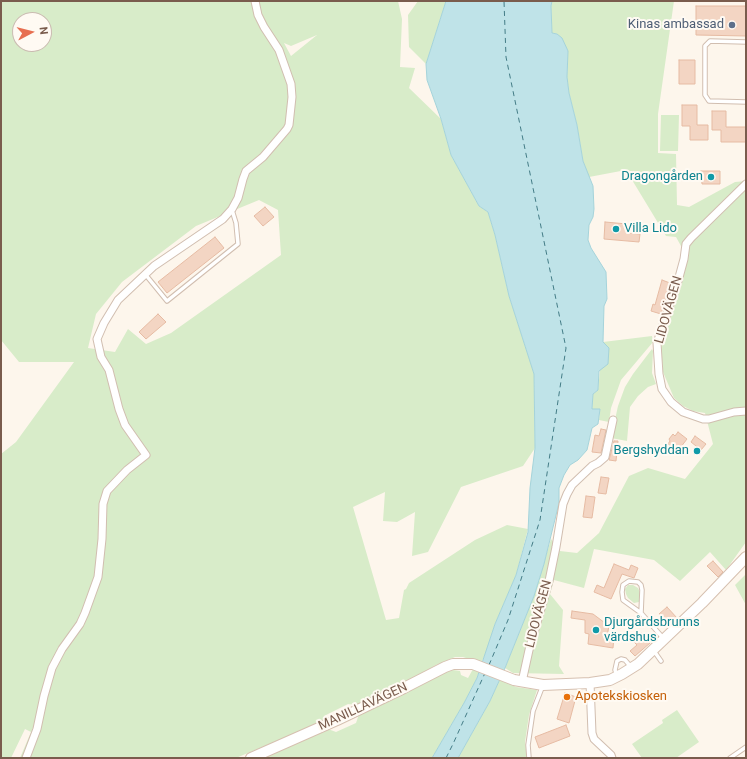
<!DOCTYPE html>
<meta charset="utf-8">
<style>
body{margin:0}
#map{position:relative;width:747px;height:759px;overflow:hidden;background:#fdf6ec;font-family:Roboto,sans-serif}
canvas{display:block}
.frame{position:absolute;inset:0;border:2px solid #7a5c4d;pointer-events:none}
.north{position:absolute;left:12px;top:12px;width:40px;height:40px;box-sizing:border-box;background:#fffaf3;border:1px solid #cabbb1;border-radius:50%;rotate:83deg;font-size:11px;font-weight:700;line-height:16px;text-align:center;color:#7a5c4d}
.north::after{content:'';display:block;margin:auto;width:14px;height:18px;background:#e76f51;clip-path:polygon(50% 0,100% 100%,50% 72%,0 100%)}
</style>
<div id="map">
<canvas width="747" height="759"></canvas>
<div class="frame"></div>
<div class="north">N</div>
</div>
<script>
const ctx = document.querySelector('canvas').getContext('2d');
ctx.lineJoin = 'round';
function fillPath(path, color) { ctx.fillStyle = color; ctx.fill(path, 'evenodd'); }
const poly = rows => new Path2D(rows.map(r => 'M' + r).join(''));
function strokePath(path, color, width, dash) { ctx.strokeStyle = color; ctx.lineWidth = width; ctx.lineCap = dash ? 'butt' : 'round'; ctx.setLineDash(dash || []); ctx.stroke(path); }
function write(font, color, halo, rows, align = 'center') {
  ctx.font = font + ' Roboto,sans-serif'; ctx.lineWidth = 4; ctx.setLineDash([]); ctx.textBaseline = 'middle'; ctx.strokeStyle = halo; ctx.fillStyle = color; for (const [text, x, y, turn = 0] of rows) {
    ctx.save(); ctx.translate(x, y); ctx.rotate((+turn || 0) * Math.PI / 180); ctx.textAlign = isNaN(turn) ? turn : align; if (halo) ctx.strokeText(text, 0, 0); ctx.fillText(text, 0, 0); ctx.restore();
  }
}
fillPath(poly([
 [1,1,398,1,402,19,400,67,415,68,409,88,441,119,451,155,479,206,488,212,495,235,509,296,534,373,535,448,523,466,461,487,428,552,412,556,415,512,397,522,383,521,385,492,353,507,386,620,399,618,404,590,406,589,409,583,475,540,507,525,528,529,516,575,495,624,486,653,481,663,463,657,455,657,436,665,409,681,358,705,348,704,324,716,324,721,236,758,20,758,31,732,25,729,11,758,1,758,1,454,16,442,74,362,19,362,1,340],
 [20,20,44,20,44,44,20,44],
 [317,35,291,56,284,43,291,46],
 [259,200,278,210,281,255,171,333,146,344,128,329,115,352,88,348,96,314,122,282,196,226],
 [418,1,446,1,426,64,409,47,408,15],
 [552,1,674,1,658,114,658,153,676,154,677,205,689,207,735,182,746,181,746,542,726,570,710,552,680,581,654,560,594,549,584,588,554,580,550,594,563,610,559,666,564,674,513,673,505,668,534,596,551,539,560,551,577,553,599,533,629,476,648,468,685,479,713,444,705,413,693,411,683,406,674,398,663,372,661,348,682,282,685,269,686,255,676,237,666,236,626,170,589,177,583,161,577,125,569,93,567,77,568,51,557,34,552,33,551,6],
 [661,115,679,115,678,151,660,151],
 [652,336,653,342,621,380,611,408,609,422,599,420,600,409,592,409,593,394,598,390,603,342],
 [652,349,653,351,652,373,656,384,648,387,638,396,630,407,627,441,611,438,618,406,625,387,633,374],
 [746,574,746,605,735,585],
 [628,585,633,585,638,588,640,592,640,601,639,602,634,603,628,598,626,594,625,589],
 [473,669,479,671,477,678,464,703,432,758,264,758,328,729,336,732,356,723,359,714,444,672,453,670,460,671,461,675,468,678],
 [500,679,516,687,537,690,529,715,525,742,527,758,458,758,490,701],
 [677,710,699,742,676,758,642,758,632,744,663,723,662,720]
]), '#d8ecc9');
const water = poly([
 [446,1,552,1,551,6,552,33,557,34,562,38,568,51,567,77,569,93,577,125,583,161,593,186,594,209,593,217,589,225,588,240,591,248,606,272,607,299,604,306,603,342,609,348,608,364,599,371,598,390,593,394,592,409,600,409,598,424,592,428,587,450,578,460,570,465,564,475,559,488,559,503,544,564,534,596,505,668,490,701,458,758,432,758,464,703,477,678,495,624,516,575,528,532,530,488,535,448,534,374,509,296,495,235,488,212,479,206,451,155,441,119,427,80,426,64,446,1]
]);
fillPath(water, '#bfe3e8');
strokePath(water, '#a5d3da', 1);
strokePath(poly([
 [489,665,508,620,540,520,566,348,506,57,504,1],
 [446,758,453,744,485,673]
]), '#437c86', 1, [5, 4]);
const building = poly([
 [696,6,746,6,746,36,696,35,696,6],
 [679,60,695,60,695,84,679,84,679,60],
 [682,105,697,105,697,125,708,125,708,140,690,140,690,126,682,126,682,105],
 [712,111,726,111,726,127,746,127,746,142,721,142,721,130,712,130,712,111],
 [701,171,720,171,720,184,702,184,701,171],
 [265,207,274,217,263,226,254,216,265,207],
 [605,222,627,224,627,233,640,234,639,242,604,239,605,222],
 [215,237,224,248,167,293,158,282,215,237],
 [662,280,670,283,661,314,651,311,653,304,655,305,662,280],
 [158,314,166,322,146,339,139,332,158,314],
 [601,429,606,430,601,453,592,452,595,435,599,436,601,429],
 [678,432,687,439,677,452,668,444,670,441,669,439,673,434,675,436,678,432],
 [695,436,706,444,701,450,691,442,695,436],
 [614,441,618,441,616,461,609,460,614,441],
 [601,477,609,478,606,494,598,493,601,477],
 [586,496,595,497,592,518,583,517,586,496],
 [713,561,723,572,718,577,707,566,713,561],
 [614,564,629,570,631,565,638,568,634,578,622,574,611,599,594,592,597,585,604,588,614,564],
 [667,607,677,618,669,625,659,614,667,607],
 [572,611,593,614,609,626,607,636,614,637,613,648,588,644,589,634,585,633,585,620,571,618,572,611],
 [641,633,650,643,635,656,630,651,637,645,633,641,641,633],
 [565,693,576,697,569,723,557,719,565,693],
 [566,725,570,736,539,748,535,737,566,725]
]);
fillPath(building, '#f3d5c3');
strokePath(building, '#e6bba3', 1);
const lane = poly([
 [746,42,710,41,705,46,705,95,709,101,746,102],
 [145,274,167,301,238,244,236,223,232,210],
 [641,613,623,600,622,592,623,585,629,581,638,582,641,585,642,590,641,613,664,639],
 [654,651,661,661],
 [617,676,615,670,617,661,621,659,625,660,631,667],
 [529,758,528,745,533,711,543,685],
 [730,758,746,747]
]);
const street = poly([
 [746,184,691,238,686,244,684,259,678,281,657,343,659,374,662,389,671,402,683,412,703,419,709,419,734,412,746,411],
 [522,682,529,650,549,581,556,547,563,504,567,494,572,485,592,466,598,463,605,457,613,420],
 [590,683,592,733,594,739,611,755,612,758],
 [26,758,37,729,44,696,52,668,62,649,80,624,85,613,98,577,102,539,103,504,107,491,127,470,146,455,125,425,119,409,109,370,101,357,97,339,104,323,118,300,154,266,223,219,232,209,238,198,243,179,246,171,263,157,287,129,289,125,292,97,291,84,279,50,264,27,258,15,255,1]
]);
const secondary = poly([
 [251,758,337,720,404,688,445,667,453,664,473,664,514,680,543,685,590,683,610,680,622,674,638,664,702,603,746,557]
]);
strokePath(lane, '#d1beb0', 5.5);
strokePath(street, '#d1beb0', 9);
strokePath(secondary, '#d6c0b0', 12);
strokePath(lane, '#fff', 3.5);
strokePath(street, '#fff', 7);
strokePath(secondary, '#fff', 10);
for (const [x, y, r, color] of [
 [732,25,4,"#5c6f8a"],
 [711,177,4,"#0f9aa8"],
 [616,229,4,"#0f9aa8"],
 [697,451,4,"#0f9aa8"],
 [596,630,4,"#0f9aa8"],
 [567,697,4,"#e8710a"]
]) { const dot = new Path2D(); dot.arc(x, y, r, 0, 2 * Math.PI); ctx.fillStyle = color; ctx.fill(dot); strokePath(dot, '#fffaf3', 1.5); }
write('13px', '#4e5e75', '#fffaf3', [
 ["Kinas ambassad",724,25]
], 'right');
write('13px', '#0d838f', '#fffaf3', [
 ["Dragongården",703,177],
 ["Villa Lido",624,229,"left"],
 ["Bergshyddan",689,451],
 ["Djurgårdsbrunns",604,623,"left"],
 ["värdshus",604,638,"left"]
], 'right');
write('13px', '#7a5c4d', '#fffaf3', [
 ["LIDOVÄGEN",669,310,-74],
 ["LIDOVÄGEN",539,614,-75],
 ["MANILLAVÄGEN",363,707,-25]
]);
write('13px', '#c56008', '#fffaf3', [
 ["Apotekskiosken",575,697]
], 'left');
</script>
